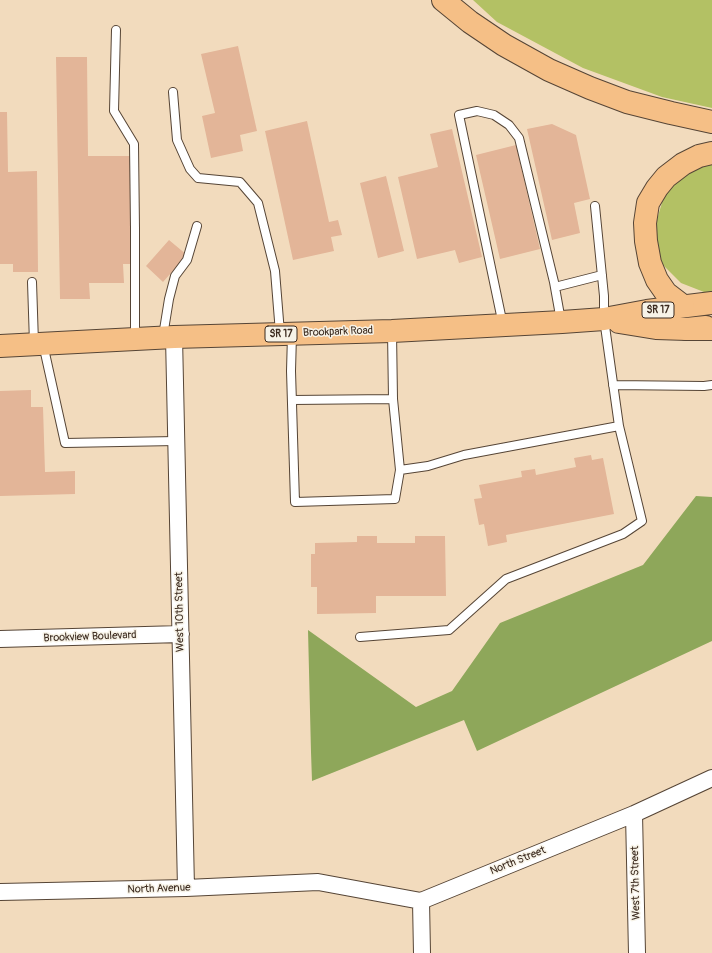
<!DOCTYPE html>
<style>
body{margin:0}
canvas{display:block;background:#f2dbbd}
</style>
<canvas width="712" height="953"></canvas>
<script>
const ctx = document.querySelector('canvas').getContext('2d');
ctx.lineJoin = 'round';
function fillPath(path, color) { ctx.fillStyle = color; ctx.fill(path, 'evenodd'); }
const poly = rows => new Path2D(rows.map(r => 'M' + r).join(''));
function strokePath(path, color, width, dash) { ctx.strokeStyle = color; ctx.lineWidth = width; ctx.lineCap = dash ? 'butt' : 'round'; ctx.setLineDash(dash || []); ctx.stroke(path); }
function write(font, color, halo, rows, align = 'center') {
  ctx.font = font + ' Pangolin,sans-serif'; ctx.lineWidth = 3; ctx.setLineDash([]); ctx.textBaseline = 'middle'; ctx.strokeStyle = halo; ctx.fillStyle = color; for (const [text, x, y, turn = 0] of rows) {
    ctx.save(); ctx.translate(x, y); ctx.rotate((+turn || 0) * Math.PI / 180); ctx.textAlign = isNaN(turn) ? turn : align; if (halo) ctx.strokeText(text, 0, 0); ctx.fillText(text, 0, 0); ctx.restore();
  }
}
fillPath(poly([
 [473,0,712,0,712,108,662,97,583,68,497,22],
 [712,164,712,292,704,292,681,283,661,263,657,249,655,226,664,196,678,180,697,168]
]), '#b3c164');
fillPath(poly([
 [696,496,712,497,712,641,477,751,464,720,312,781,311,752,308,630,416,707,452,691,500,623,643,565]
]), '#8ea75a');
fillPath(poly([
 [238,46,257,131,240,135,243,151,211,158,202,116,215,113,201,54],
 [56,57,87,57,88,156,130,156,132,264,123,264,124,283,89,283,90,299,60,299],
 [0,112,7,112,8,172,37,171,38,272,13,272,13,264,0,264],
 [307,121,329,222,338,220,342,235,331,237,334,251,293,260,265,131],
 [552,124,576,135,590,199,574,203,580,233,552,240,527,129],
 [452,129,482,257,459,263,455,250,417,259,398,177,438,167,430,134],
 [516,145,540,249,500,259,476,155],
 [386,176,404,251,378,258,360,183],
 [169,240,187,255,163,282,146,266],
 [31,390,31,407,43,407,45,472,75,471,75,494,0,496,0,391],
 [591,455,592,460,603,458,614,514,506,535,507,542,488,546,484,524,479,525,474,499,482,498,479,485,522,477,521,471,535,469,536,475,576,467,574,458],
 [357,536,377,536,377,543,415,543,415,536,445,536,446,596,376,596,376,613,317,614,317,587,311,587,311,554,315,554,315,543,357,542]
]), '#e3b598');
const lane = poly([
 [116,30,114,111,134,144,135,229,135,338],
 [173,92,177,140,190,169,198,178,240,182,258,203,275,271,280,333],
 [32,282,34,343],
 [555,287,602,275],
 [503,325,459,115,477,111,494,115,509,125,519,138,554,282,561,321],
 [392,332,393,399,400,470,428,466,464,455,619,426,604,319,604,296,595,206],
 [292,335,291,371,295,502,395,499,400,470],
 [163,336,169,299,175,276,187,260,197,226],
 [43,344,65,443,176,441],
 [613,385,704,386,712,385],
 [292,400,393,399],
 [360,637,449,630,506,579,623,534,642,521,619,426]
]);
const street = poly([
 [174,337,186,888],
 [0,639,181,634],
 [634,814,637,953],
 [0,892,186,888,318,882,421,901,634,814,712,778],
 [421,901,422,953]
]);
const primary = poly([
 [619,322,656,328,687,329,706,327],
 [0,346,174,337,392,331,562,322,604,319,647,311,712,303]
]);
const highway = poly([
 [443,0,470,22,504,45,549,70,590,88,627,102,671,113,712,122],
 [683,306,666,293,657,280,650,263,646,241,645,223,648,203,657,188,666,177,683,164,699,156,712,153],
 [687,329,712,329]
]);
strokePath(lane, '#564536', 10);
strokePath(street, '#564536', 18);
strokePath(primary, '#564536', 24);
strokePath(highway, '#564536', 24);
strokePath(lane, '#fff', 8);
strokePath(street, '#fff', 16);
strokePath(primary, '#f5bf86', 22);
strokePath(highway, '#f5bf86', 22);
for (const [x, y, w] of [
 [658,310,32],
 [281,334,32]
]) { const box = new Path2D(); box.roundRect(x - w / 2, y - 8, w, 16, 3); ctx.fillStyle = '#f7f3e8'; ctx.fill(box); strokePath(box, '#3b2a1e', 1); }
write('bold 10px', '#3b2a1e', null, [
 ["SR 17",658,310],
 ["SR 17",281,334]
]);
write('11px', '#3b2a1e', '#f7f3e8', [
 ["Brookpark Road",338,332,-2],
 ["West 10th Street",180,612,-91],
 ["Brookview Boulevard",90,637,-2],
 ["North Street",518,861,-22],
 ["West 7th Street",636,883,-91],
 ["North Avenue",159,889,-2]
]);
</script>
